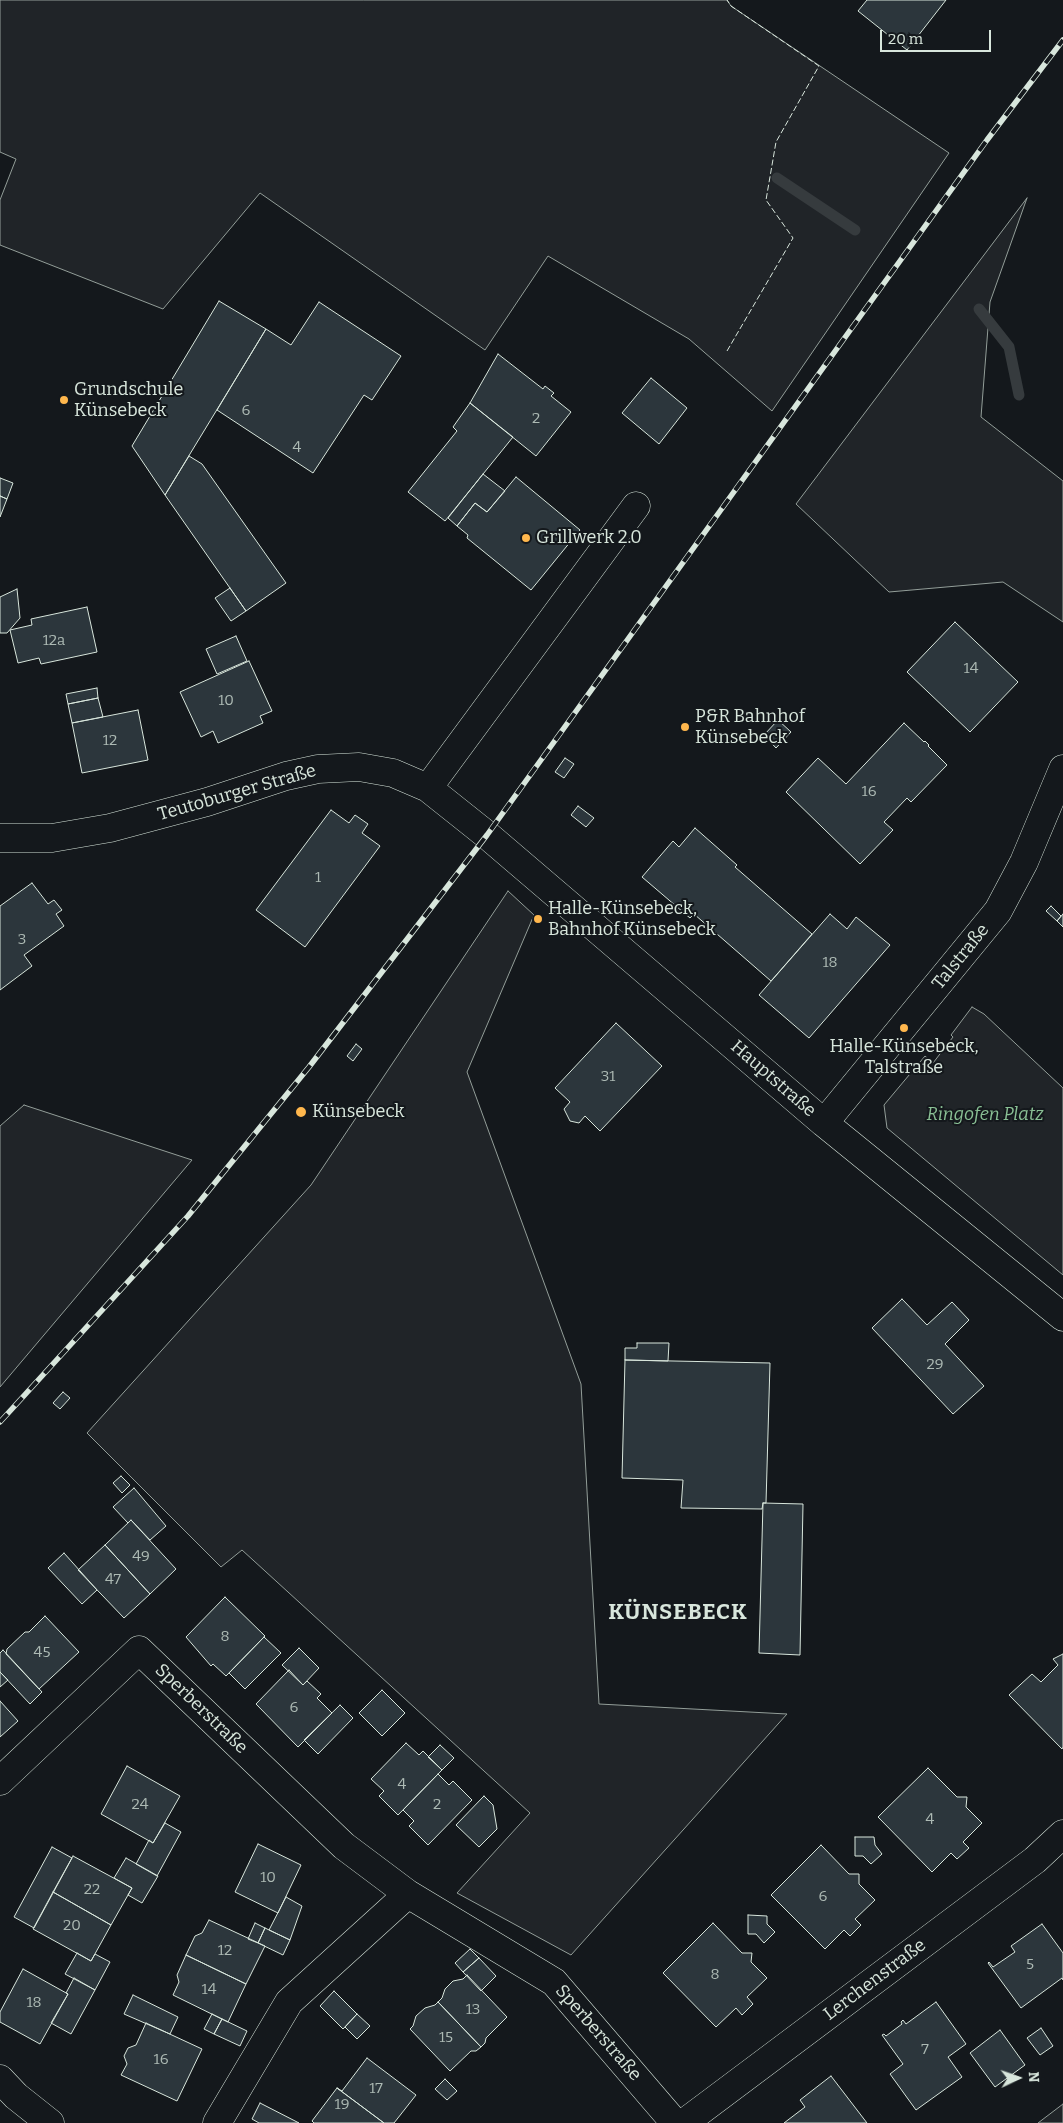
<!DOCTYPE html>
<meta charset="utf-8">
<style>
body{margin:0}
#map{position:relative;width:1063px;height:2123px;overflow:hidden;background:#14181c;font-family:Bitter,serif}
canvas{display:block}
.north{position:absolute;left:993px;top:2053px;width:50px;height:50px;-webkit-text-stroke:4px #14181c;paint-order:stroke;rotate:87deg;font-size:14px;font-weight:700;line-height:20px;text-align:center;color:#d8e6dc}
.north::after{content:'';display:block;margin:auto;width:18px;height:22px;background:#d8e6dc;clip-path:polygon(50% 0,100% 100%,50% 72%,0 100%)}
.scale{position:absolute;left:880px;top:30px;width:111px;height:22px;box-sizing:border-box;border:2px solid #d8e6dc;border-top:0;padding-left:6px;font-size:15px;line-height:18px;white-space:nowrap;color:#d8e6dc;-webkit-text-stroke:4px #14181c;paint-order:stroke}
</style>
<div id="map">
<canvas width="1063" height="2123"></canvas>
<div class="north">N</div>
<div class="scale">20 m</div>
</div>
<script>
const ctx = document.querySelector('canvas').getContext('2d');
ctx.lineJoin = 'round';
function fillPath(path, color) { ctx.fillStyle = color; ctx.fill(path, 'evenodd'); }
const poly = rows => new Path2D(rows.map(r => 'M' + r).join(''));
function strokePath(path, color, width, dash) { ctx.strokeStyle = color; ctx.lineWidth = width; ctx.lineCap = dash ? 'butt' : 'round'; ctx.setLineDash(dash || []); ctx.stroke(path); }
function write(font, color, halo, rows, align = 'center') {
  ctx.font = font + ' Bitter,serif'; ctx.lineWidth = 4; ctx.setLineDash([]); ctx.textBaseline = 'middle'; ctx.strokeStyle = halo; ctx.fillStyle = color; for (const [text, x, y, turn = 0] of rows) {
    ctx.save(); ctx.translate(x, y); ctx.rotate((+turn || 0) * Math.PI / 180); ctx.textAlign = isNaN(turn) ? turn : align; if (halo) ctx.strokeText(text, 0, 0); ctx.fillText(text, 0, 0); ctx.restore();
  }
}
const green = poly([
 [0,0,727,0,731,6,949,153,772,411,689,339,548,256,485,350,260,193,163,309,0,245,0,200,16,159,0,152,0,0],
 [1027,198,990,302,981,417,1063,481,1063,622,1003,582,889,592,796,504,1027,198],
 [508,891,534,915,467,1072,581,1384,599,1704,787,1714,571,1955,457,1893,530,1813,242,1550,221,1567,87,1433,311,1185,508,891],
 [972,1007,984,1014,1063,1088,1063,1275,887,1128,884,1105,925,1056,933,1063,953,1037,951,1035,972,1007],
 [24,1105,192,1160,0,1387,0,1126,24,1105],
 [1063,2104,1063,2123,1038,2123,1063,2104]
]);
fillPath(green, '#202428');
strokePath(green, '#939e99', 1);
strokePath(poly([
 [777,178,855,230],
 [979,309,1009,347,1019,395]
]), '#363b3e', 11);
const building = poly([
 [867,0,946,0,907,50,858,11,867,0],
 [219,301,266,329,165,495,132,446,219,301],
 [319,302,401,356,372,400,364,395,313,473,217,410,266,329,291,345,319,302],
 [498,354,543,389,545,386,554,393,551,396,571,412,536,456,470,403,498,354],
 [651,378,687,408,659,444,622,413,651,378],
 [470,403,513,437,445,521,408,492,457,431,453,427,470,403],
 [189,456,202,464,286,583,246,611,165,495,189,456],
 [483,474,505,491,487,512,475,503,457,526,448,518,483,474],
 [516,477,580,530,531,590,467,538,468,535,457,526,475,503,487,512,516,477],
 [0,478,13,483,7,499,0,496,0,478],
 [0,496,7,499,0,517,0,496],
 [230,588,246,611,231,621,215,598,230,588],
 [17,589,20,618,7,633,0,633,0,597,17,589],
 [87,607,97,652,41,664,39,658,18,663,10,630,32,625,31,619,87,607],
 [955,622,1018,682,970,732,907,672,955,622],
 [236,636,247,661,217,674,206,649,236,636],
 [249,661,272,711,260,716,263,723,218,743,213,731,201,737,180,692,249,661],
 [97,688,98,698,68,704,66,694,97,688],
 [98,698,103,717,72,723,68,704,98,698],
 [138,710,148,760,82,773,72,723,138,710],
 [778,720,791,732,776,748,764,735,778,720],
 [904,723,924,742,925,741,929,745,928,746,947,765,911,802,907,798,884,822,893,830,860,864,786,792,818,758,846,784,904,723],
 [565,758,574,764,564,778,555,772,565,758],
 [578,806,594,818,586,827,571,815,578,806],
 [331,810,349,823,355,815,368,824,362,833,380,846,305,947,256,910,331,810],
 [695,828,737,865,735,867,812,934,771,981,694,914,690,918,642,877,673,841,679,847,695,828],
 [32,883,48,904,54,900,62,910,56,914,64,926,24,955,32,966,0,990,0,906,32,883],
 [1051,906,1061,916,1057,921,1046,911,1051,906],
 [830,914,847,929,856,917,890,945,809,1038,759,995,830,914],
 [1063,914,1063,927,1057,921,1063,914],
 [616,1023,662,1066,600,1131,585,1116,579,1123,570,1121,564,1109,570,1102,555,1088,616,1023],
 [356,1044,362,1049,353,1061,347,1056,356,1044],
 [902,1299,927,1325,952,1302,969,1320,945,1344,984,1386,953,1414,872,1328,902,1299],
 [637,1343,669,1343,668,1361,625,1360,625,1348,637,1348,637,1343],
 [625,1360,770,1363,766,1503,763,1503,762,1509,681,1508,683,1480,622,1478,625,1360],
 [63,1392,70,1398,60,1409,53,1403,63,1392],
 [121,1476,130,1485,122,1493,113,1483,121,1476],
 [134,1488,166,1526,150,1540,131,1520,128,1523,113,1507,134,1488],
 [763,1503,803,1504,800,1655,759,1653,763,1503],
 [131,1520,176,1569,150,1594,105,1545,131,1520],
 [105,1545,150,1594,124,1618,78,1570,105,1545],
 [64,1553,97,1590,82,1604,48,1568,64,1553],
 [225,1597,265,1636,226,1676,213,1664,211,1666,186,1637,225,1597],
 [45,1616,79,1652,39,1689,6,1654,7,1649,25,1632,29,1632,45,1616],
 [264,1637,281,1653,245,1689,229,1673,264,1637],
 [299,1648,319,1668,303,1685,282,1665,299,1648],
 [3,1650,42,1692,30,1704,0,1672,0,1653,3,1650],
 [1063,1654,1063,1747,1062,1749,1009,1695,1032,1674,1041,1682,1058,1665,1053,1659,1063,1654],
 [289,1670,303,1685,307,1681,321,1694,317,1698,332,1713,298,1747,256,1704,289,1670],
 [0,1672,8,1680,0,1687,0,1672],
 [382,1690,405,1713,382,1736,359,1713,382,1690],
 [0,1701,18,1721,0,1737,0,1701],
 [340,1705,353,1718,318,1754,304,1740,340,1705],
 [406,1743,419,1755,423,1751,442,1770,398,1815,379,1796,384,1791,371,1779,406,1743],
 [440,1745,454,1758,442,1770,428,1757,440,1745],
 [127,1766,180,1796,153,1843,101,1814,127,1766],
 [928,1768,957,1797,967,1797,966,1807,982,1823,963,1842,969,1848,957,1859,951,1853,932,1872,878,1817,928,1768],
 [438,1774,449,1785,453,1781,472,1800,428,1845,409,1826,414,1821,403,1810,438,1774],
 [484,1796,493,1805,497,1829,479,1847,456,1825,484,1796],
 [165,1823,181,1832,157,1876,136,1864,149,1840,153,1843,165,1823],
 [855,1837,874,1837,875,1845,882,1854,871,1864,863,1856,855,1856,855,1837],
 [258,1844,301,1865,278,1913,235,1892,258,1844],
 [821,1845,849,1874,859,1874,859,1884,875,1900,855,1919,861,1925,850,1936,844,1930,825,1949,771,1895,821,1845],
 [52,1847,72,1858,34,1928,14,1917,52,1847],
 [73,1856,132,1888,111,1925,53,1892,73,1856],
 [126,1858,158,1876,142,1903,128,1895,132,1888,114,1878,126,1858],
 [53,1892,111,1925,91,1961,33,1929,53,1892],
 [286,1897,302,1906,290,1940,269,1930,286,1897],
 [748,1915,767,1916,767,1924,775,1932,764,1943,756,1934,748,1934,748,1915],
 [209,1920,265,1946,246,1984,186,1955,195,1936,202,1933,209,1920],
 [255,1923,265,1928,258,1943,248,1939,255,1923],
 [713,1923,742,1953,752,1953,751,1962,767,1978,747,1997,753,2004,742,2015,736,2008,716,2027,663,1973,713,1923],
 [1042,1924,1063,1953,1063,1980,1062,1978,1021,2008,988,1963,989,1962,993,1967,1015,1952,1011,1946,1042,1924],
 [265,1928,290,1940,283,1955,258,1943,265,1928],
 [470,1949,479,1958,463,1972,455,1963,470,1949],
 [77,1953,91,1961,95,1954,110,1962,95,1990,65,1974,77,1953],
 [186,1955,246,1984,228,2022,173,1995,179,1982,177,1975,186,1955],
 [479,1958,496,1976,481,1991,463,1972,479,1958],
 [23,1969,68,1994,40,2044,0,2022,0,2012,23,1969],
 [467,1975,507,2017,486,2038,485,2043,481,2047,438,2002,442,1998,445,1989,453,1981,463,1979,467,1975],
 [74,1978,95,1990,71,2034,51,2023,68,1994,66,1993,74,1978],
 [334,1991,357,2014,343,2029,320,2006,334,1991],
 [133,1995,178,2017,170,2034,124,2014,133,1995],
 [438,2002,481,2047,476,2051,471,2051,450,2071,410,2029,413,2026,416,2016,425,2008,435,2005,438,2002],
 [936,2002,966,2044,948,2057,962,2077,916,2110,890,2074,903,2064,882,2035,884,2034,886,2036,902,2024,901,2022,903,2020,906,2024,936,2002],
 [212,2014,222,2019,214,2034,204,2029,212,2014],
 [357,2014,370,2026,357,2039,345,2027,357,2014],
 [222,2019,247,2031,240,2046,214,2034,222,2019],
 [146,2023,202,2049,177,2101,121,2075,127,2064,124,2056,128,2048,136,2045,146,2023],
 [1041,2028,1053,2046,1040,2055,1027,2038,1041,2028],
 [1000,2030,1025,2065,995,2087,970,2053,1000,2030],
 [367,2058,416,2095,394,2123,384,2123,337,2088,342,2091,367,2058],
 [831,2076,867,2123,784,2123,805,2107,800,2100,831,2076],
 [445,2079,457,2091,447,2100,435,2089,445,2079],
 [337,2088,384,2123,314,2123,312,2121,337,2088],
 [260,2103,299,2123,259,2123,252,2119,260,2103]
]);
fillPath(building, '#2c363c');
strokePath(building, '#d8e6dc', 1);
const minor = poly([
 [428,788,636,506],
 [0,838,52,838,110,828,207,802,286,776,318,769,359,767,393,773,428,788,487,835,824,1123,1063,1317],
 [824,1123,998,911,1024,862,1063,769],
 [0,1781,139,1650,344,1846,408,1894,554,1982,675,2123],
 [0,2079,16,2096,50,2123],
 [217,2123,289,2002,408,1894],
 [684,2123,1035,1860,1063,1834]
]);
strokePath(minor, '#d8e6dc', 29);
strokePath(minor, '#14181c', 28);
const rail = poly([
 [0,1422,188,1216,309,1067,487,835,987,140,1063,40]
]);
strokePath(rail, '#d8e6dc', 5.5);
strokePath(rail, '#14181c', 4, [11]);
strokePath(poly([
 [727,351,793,238,766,200,776,142,819,66,731,6,727,0]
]), '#d8e6dc', 1, [6, 2.5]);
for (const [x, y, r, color] of [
 [64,400,5,"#ffb74d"],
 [526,538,5,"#ffb74d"],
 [685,727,5,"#ffb74d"],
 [538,919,5,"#ffb74d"],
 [904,1028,5,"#ffb74d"],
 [301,1112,6,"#ffb74d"]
]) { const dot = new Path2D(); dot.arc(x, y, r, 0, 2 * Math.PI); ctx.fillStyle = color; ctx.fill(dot); strokePath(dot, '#14181c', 2); }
write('15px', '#adbab4', null, [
 ["6",246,411],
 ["2",536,419],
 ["4",297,448],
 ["12a",54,641],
 ["14",971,669],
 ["10",226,701],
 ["12",110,741],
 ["16",869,792],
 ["1",318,878],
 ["3",22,940],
 ["18",830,963],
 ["31",608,1077],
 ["29",935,1365],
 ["49",141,1557],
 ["47",113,1580],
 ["8",225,1637],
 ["45",42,1653],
 ["6",294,1708],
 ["4",402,1785],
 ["24",140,1805],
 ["2",437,1805],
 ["4",930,1820],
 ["10",268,1878],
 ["22",92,1890],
 ["6",823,1897],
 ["20",72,1926],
 ["12",225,1951],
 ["5",1030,1965],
 ["8",715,1975],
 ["14",209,1990],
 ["18",34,2003],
 ["13",473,2010],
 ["15",446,2038],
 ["7",925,2050],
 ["16",161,2060],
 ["17",376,2089],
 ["19",342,2105]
]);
write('18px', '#d8e6dc', '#14181c', [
 ["Grundschule",74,390],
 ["Künsebeck",74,411],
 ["Grillwerk 2.0",536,538],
 ["P&R Bahnhof",695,717],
 ["Künsebeck",695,738],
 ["Halle-Künsebeck,",548,909],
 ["Bahnhof Künsebeck",548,930],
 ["Halle-Künsebeck,",904,1047,"center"],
 ["Talstraße",904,1068,"center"],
 ["Künsebeck",312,1112]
], 'left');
write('18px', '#d8e6dc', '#14181c', [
 ["Teutoburger Straße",237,793,-16],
 ["Talstraße",961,957,-51],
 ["Hauptstraße",773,1079,41],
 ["Sperberstraße",201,1709,44],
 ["Lerchenstraße",875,1980,-37],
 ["Sperberstraße",598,2033,49]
]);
write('italic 18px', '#8ac095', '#14181c', [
 ["Ringofen Platz",985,1115]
]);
ctx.letterSpacing = '1px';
write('bold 22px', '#d8e6dc', '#14181c', [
 ["KÜNSEBECK",678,1613]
]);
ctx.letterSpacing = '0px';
</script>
